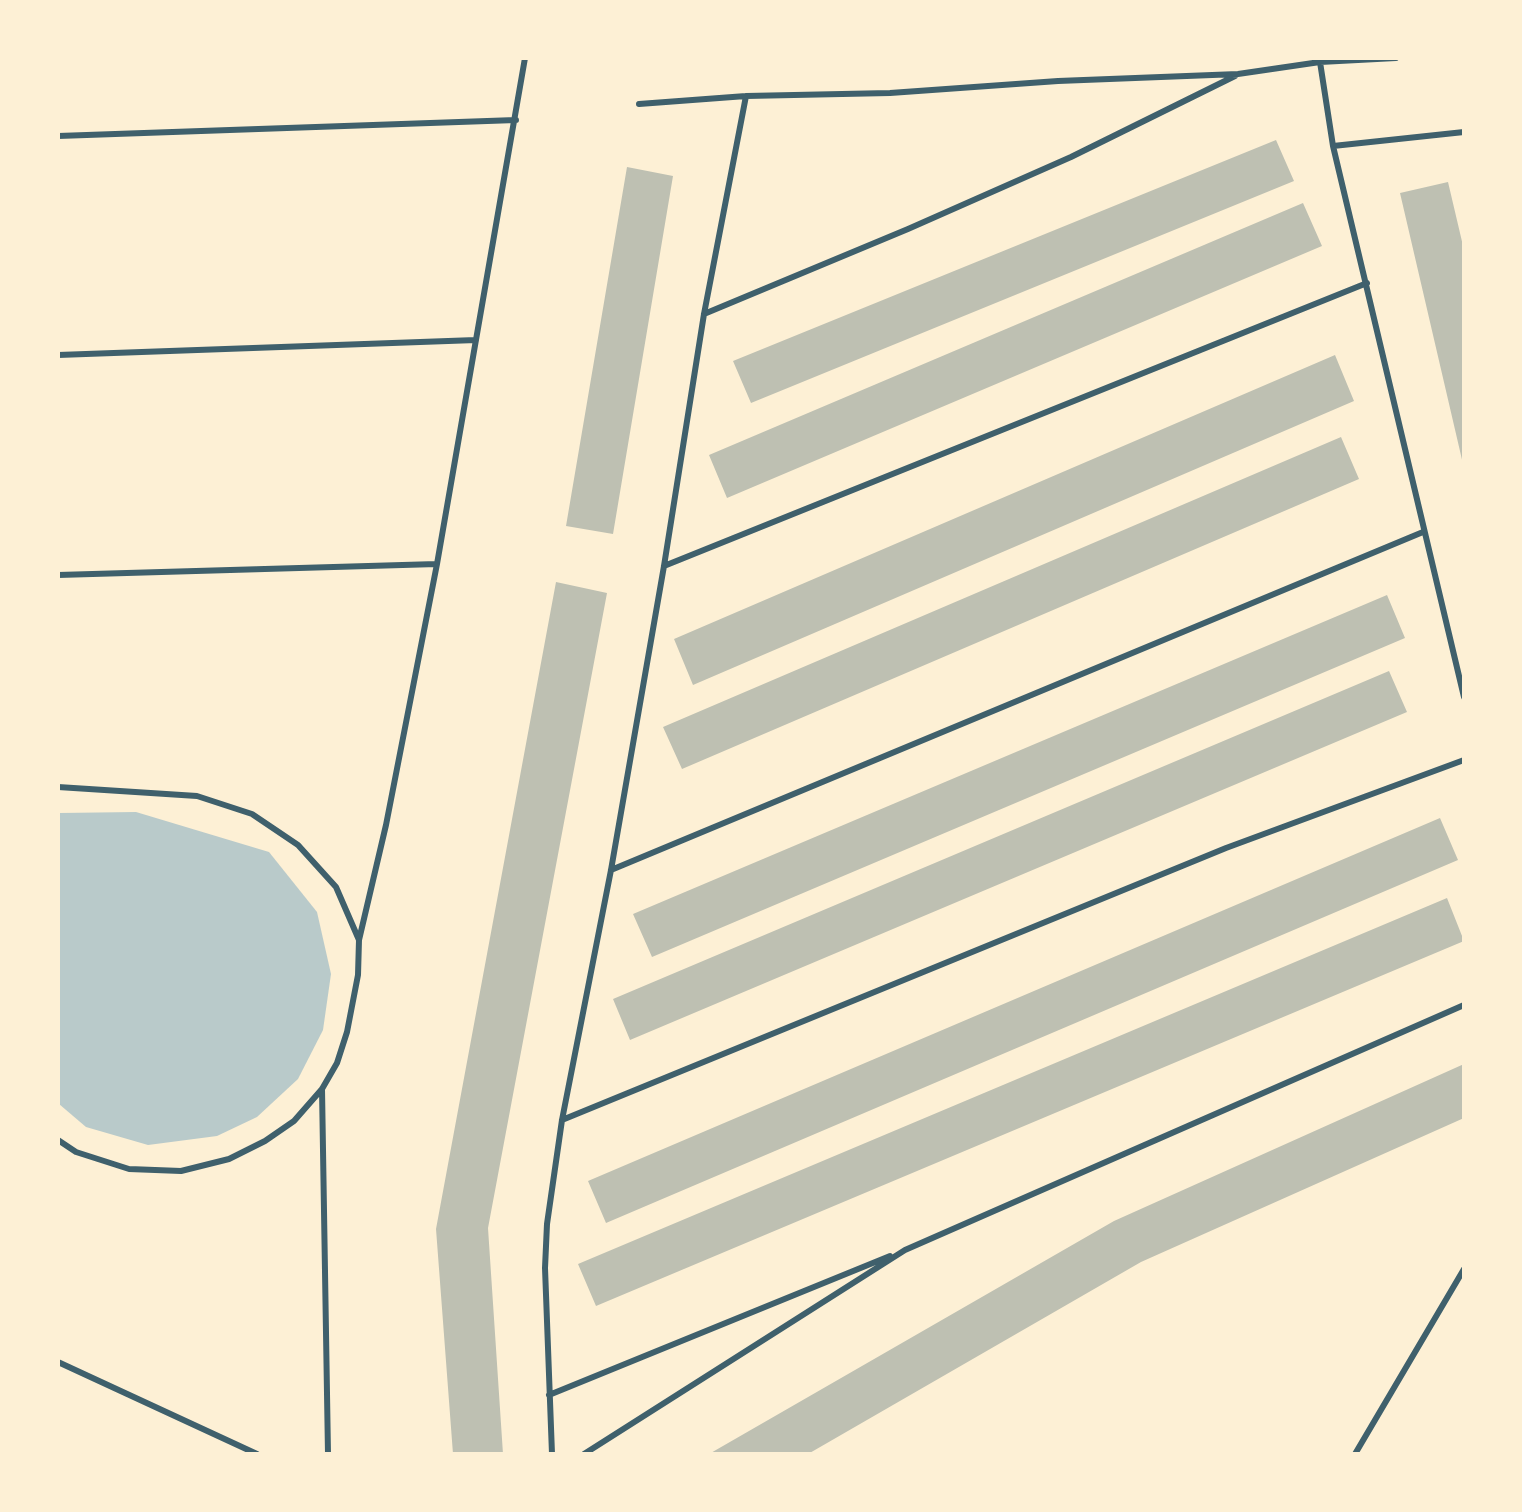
<!DOCTYPE html>
<style>
body{margin:0}
#map{position:relative;width:1522px;height:1512px;overflow:hidden;background:#fdf0d5;font-family:"Golos Text",sans-serif}
canvas{display:block}
.frame{position:absolute;inset:0;border:60px solid #fdf0d5;pointer-events:none}
</style>
<div id="map">
<canvas width="1522" height="1512"></canvas>
<div class="frame"></div>
</div>
<script>
const ctx = document.querySelector('canvas').getContext('2d');
ctx.lineJoin = 'round';
function fillPath(path, color) { ctx.fillStyle = color; ctx.fill(path, 'evenodd'); }
const poly = rows => new Path2D(rows.map(r => 'M' + r).join(''));
function strokePath(path, color, width, dash) { ctx.strokeStyle = color; ctx.lineWidth = width; ctx.lineCap = dash ? 'butt' : 'round'; ctx.setLineDash(dash || []); ctx.stroke(path); }
fillPath(poly([
 [136,812,269,852,317,912,331,974,323,1030,298,1079,257,1117,217,1136,148,1145,86,1127,59,1104,59,813]
]), '#b9caca');
fillPath(poly([
 [1276,140,1294,181,751,403,733,361],
 [627,167,673,176,613,534,566,526],
 [1448,182,1464,250,1463,464,1400,193],
 [1303,203,1322,246,727,498,709,455],
 [1335,355,1354,401,693,685,674,639],
 [1341,437,1359,479,682,769,663,727],
 [556,582,607,593,488,1228,503,1454,453,1454,436,1229],
 [1387,595,1405,638,652,957,633,914],
 [1389,671,1407,712,630,1040,613,999],
 [1440,818,1458,860,606,1223,588,1181],
 [1447,898,1464,941,596,1306,578,1264],
 [1464,1064,1464,1118,1141,1262,808,1454,709,1454,1114,1221]
]), '#bec0b2');
strokePath(poly([
 [1320,62,1333,146,1464,697],
 [639,104,746,96,890,93,1058,81,1238,74,1320,62,1396,58],
 [58,136,516,120],
 [1333,146,1464,132],
 [704,314,908,229,1071,157,1235,76],
 [58,355,476,340],
 [664,566,1367,283],
 [58,575,437,564],
 [58,787,197,796,252,814,298,845,336,887,359,940,358,975,347,1032,337,1063,322,1089,294,1121,265,1141,229,1159,181,1171,129,1169,76,1152,58,1140],
 [611,870,1423,532],
 [359,940,386,825,437,564,525,58],
 [322,1089,328,1454],
 [562,1120,1226,848,1464,760],
 [58,1362,257,1454],
 [549,1395,890,1256],
 [552,1454,545,1268,547,1224,562,1120,611,870,664,566,704,314,746,96],
 [584,1454,905,1250,1464,1005],
 [1355,1454,1464,1269]
]), '#3f606c', 6);
</script>
